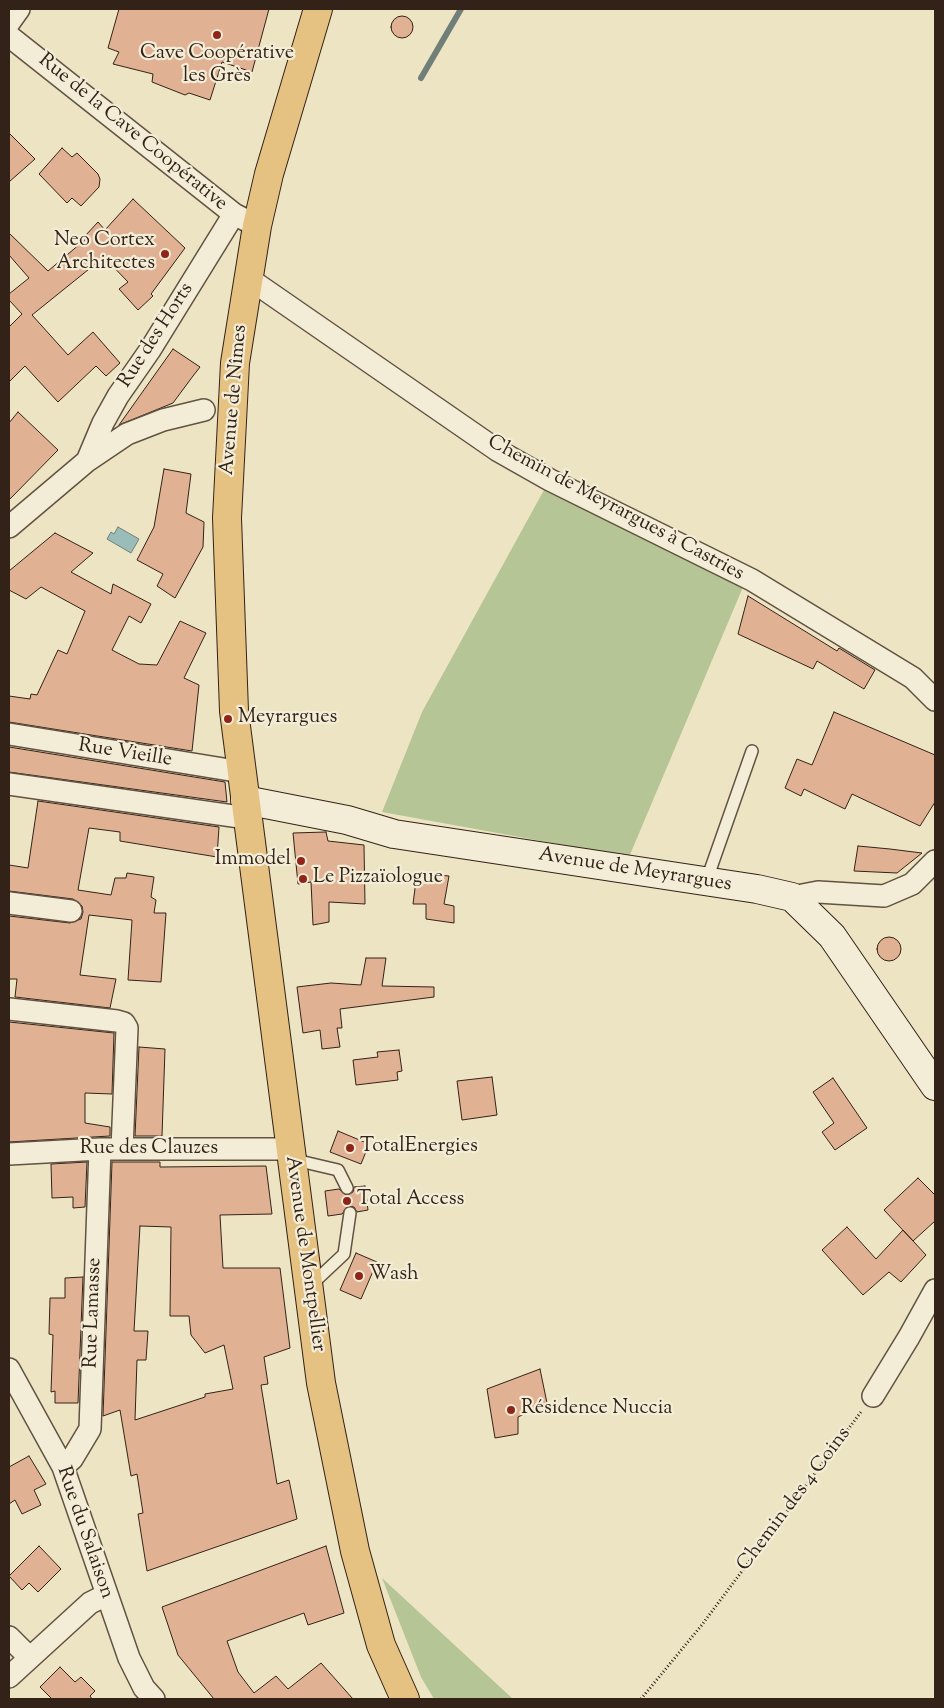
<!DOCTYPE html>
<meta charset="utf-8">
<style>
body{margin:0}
#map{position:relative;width:944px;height:1708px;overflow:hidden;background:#ede4c3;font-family:"Sorts Mill Goudy",serif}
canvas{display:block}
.frame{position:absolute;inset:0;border:10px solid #332217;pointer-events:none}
</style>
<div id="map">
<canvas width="944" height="1708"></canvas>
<div class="frame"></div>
</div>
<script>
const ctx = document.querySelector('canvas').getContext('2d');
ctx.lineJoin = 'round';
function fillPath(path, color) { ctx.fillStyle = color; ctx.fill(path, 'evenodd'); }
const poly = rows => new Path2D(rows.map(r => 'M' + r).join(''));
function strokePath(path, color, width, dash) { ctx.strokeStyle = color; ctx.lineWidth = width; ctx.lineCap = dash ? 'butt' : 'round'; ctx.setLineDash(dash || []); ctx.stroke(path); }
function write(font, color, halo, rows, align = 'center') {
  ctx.font = font + ' "Sorts Mill Goudy",serif'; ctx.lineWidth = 4.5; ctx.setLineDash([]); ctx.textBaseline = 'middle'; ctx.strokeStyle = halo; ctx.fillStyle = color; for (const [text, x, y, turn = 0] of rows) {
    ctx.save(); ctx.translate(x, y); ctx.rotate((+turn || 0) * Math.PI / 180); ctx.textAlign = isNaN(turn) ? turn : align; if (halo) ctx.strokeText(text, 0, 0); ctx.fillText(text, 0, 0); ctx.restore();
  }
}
fillPath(poly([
 [544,490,743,587,629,857,382,812,422,712],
 [382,1578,513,1699,434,1699,421,1677]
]), '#b5c596');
const water = poly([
 [118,527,139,539,131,553,107,539,111,532,114,534,118,527]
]);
fillPath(water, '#9abdba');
strokePath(water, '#717f79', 1);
strokePath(poly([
 [421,78,461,9]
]), '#717f79', 6);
const building = poly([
 [119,9,269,9,252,72,222,62,210,100,189,93,185,95,152,82,153,74,113,64,119,52,108,48,119,9],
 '391 27a11 11 0 1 1 22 0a11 11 0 1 1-22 0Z',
 [9,133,35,159,9,182,9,133],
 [62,148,72,157,77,153,98,174,100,179,99,187,81,206,72,198,67,203,39,174,62,148],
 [133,199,185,248,151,294,153,296,138,310,119,289,128,282,104,257,32,315,68,355,93,332,120,363,106,376,96,366,58,402,25,366,9,382,9,327,22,314,9,300,9,294,29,278,9,255,9,233,48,271,87,238,85,236,98,222,105,230,133,199],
 [173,349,200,367,193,376,173,403,119,425,173,349],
 [18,412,58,450,9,500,9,423,18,412],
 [164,469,191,474,186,513,204,522,203,547,175,598,157,586,163,574,137,560,154,527,164,469],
 [55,533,93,553,71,572,111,594,113,584,151,604,141,623,129,616,112,650,139,664,157,665,180,621,206,633,184,678,199,685,192,751,9,722,9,696,30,699,31,694,37,695,58,650,67,654,85,611,41,587,26,599,9,590,9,571,55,533],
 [748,596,837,651,839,648,875,670,864,689,817,661,813,669,738,634,748,596],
 [834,712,935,755,935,802,920,826,852,794,845,809,804,789,801,796,785,788,797,759,812,765,834,712],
 [9,747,225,782,227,802,9,772,9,747],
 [38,801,219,827,217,857,120,841,120,832,89,828,78,890,111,895,115,878,126,878,127,873,154,877,151,897,156,900,154,913,166,913,161,982,128,980,132,920,89,915,80,975,116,979,110,1008,15,997,17,979,9,979,9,916,70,923,81,919,83,912,82,906,73,899,9,891,9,865,28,868,38,801],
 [326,832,328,841,364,845,365,904,329,902,329,922,313,925,311,882,298,884,293,833,326,832],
 [858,846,890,849,922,853,897,873,854,871,858,846],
 [417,873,449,876,444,904,454,906,454,923,426,919,426,904,413,904,417,873],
 '877 949a12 12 0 1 1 24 0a12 12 0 1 1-24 0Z',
 [366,958,386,958,382,986,434,987,434,997,340,1009,342,1028,337,1028,340,1047,322,1049,320,1030,303,1033,297,987,331,983,361,985,366,958],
 [9,1022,114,1033,112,1094,85,1093,85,1123,110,1127,110,1136,9,1142,9,1022],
 [139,1047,165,1049,162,1136,135,1136,139,1047],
 [399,1050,402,1071,397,1072,398,1080,356,1085,353,1060,378,1057,377,1052,399,1050],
 [492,1077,497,1115,462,1120,457,1081,492,1077],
 [833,1078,867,1128,835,1150,822,1132,834,1123,813,1092,833,1078],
 [338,1131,369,1144,361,1164,330,1152,338,1131],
 [87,1162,85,1207,73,1208,73,1197,52,1198,51,1164,87,1162],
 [112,1162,160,1162,160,1167,266,1166,272,1214,220,1215,223,1268,280,1268,290,1348,264,1357,268,1384,261,1385,277,1484,289,1480,297,1519,147,1571,138,1514,143,1513,137,1474,131,1476,120,1410,103,1416,112,1162],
 [140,1226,171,1227,170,1316,189,1316,191,1335,205,1353,224,1345,233,1389,205,1394,205,1397,135,1420,137,1360,146,1360,148,1331,134,1331,140,1226],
 [918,1178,935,1195,935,1221,913,1241,884,1210,918,1178],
 [365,1186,368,1210,357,1212,354,1207,348,1206,342,1214,328,1216,325,1191,339,1189,347,1195,353,1192,354,1187,365,1186],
 [847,1227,876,1259,903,1230,926,1255,901,1282,889,1272,863,1295,822,1250,847,1227],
 [356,1253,377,1262,361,1299,340,1290,356,1253],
 [83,1277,78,1403,55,1403,55,1391,51,1392,53,1335,49,1334,50,1298,65,1298,65,1278,83,1277],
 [540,1369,547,1403,518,1417,518,1434,495,1438,487,1389,540,1369],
 [29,1456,46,1484,34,1490,41,1505,22,1514,15,1500,9,1504,9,1467,29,1456],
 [39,1546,61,1569,38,1592,29,1583,22,1590,9,1576,39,1546],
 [326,1546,344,1613,308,1625,304,1613,227,1641,238,1672,254,1693,276,1676,288,1689,321,1663,353,1699,214,1699,178,1655,162,1607,326,1546],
 [60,1667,75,1682,81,1677,95,1691,90,1696,92,1699,52,1699,40,1687,60,1667]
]);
fillPath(building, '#e1b193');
strokePath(building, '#332217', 1);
const lane = poly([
 [706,882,752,751],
 [291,1159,338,1170,347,1188],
 [311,1285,344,1254,350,1213]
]);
const street = poly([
 [9,23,19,9],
 [9,36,234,214,257,226],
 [248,278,497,450,550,480,752,580,913,678,935,700],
 [87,461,103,423,118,396,150,350,234,214],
 [9,527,87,461,127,434,163,420,204,410],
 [9,734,242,772],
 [9,784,247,818],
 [792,897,818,892,884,896,912,884,935,861],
 [9,903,71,911],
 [9,1009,117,1021,124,1023,127,1028,122,1149],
 [9,1154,100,1149,290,1149],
 [9,1369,63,1467,129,1658,144,1688,154,1699],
 [873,1396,909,1337,935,1290],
 [63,1467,72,1459,90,1429,100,1149],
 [9,1637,29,1657],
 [9,1677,90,1603,106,1595]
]);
const secondary = poly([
 [245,800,347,820,394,834,757,889,792,897,832,936,935,1086]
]);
const primary = poly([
 [318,9,269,174,257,226,235,363,227,518,234,711,321,1383,355,1551,381,1645,405,1699]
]);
strokePath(lane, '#625242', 14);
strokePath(street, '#625242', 24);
strokePath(secondary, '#332217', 30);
strokePath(primary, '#332217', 30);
strokePath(poly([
 [641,1699,701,1626,861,1412]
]), '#332217', 3, [1, 2.5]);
strokePath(lane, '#f3edd8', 11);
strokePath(street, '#f3edd8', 21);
strokePath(secondary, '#f3edd8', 28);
strokePath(primary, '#e6c282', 28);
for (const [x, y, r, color] of [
 [217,35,5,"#8f2418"],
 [165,254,5,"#8f2418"],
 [228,719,5,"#8f2418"],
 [301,861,5,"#8f2418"],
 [303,879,5,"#8f2418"],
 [350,1148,5,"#8f2418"],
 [347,1201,5,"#8f2418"],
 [359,1276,5,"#8f2418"],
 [511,1410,5,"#8f2418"]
]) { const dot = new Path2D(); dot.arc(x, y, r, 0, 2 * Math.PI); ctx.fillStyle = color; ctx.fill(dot); strokePath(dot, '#f3edd8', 2); }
write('20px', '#332217', '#f3edd8', [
 ["Cave Coopérative",217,55,"center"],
 ["les Grès",217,78,"center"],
 ["Neo Cortex",155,242,"right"],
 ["Architectes",155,265,"right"],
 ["Meyrargues",238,719],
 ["Immodel",291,861,"right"],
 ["Le Pizzaïologue",313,879],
 ["TotalEnergies",360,1148],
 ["Total Access",357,1201],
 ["Wash",369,1276],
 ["Résidence Nuccia",521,1410]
], 'left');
write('20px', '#332217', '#f3edd8', [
 ["Rue de la Cave Coopérative",132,133,39],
 ["Rue des Horts",157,336,-57],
 ["Avenue de Nîmes",235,400,-85],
 ["Chemin de Meyrargues à Castries",615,509,28],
 ["Rue Vieille",125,754,9],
 ["Avenue de Meyrargues",635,871,9],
 ["Rue des Clauzes",149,1150],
 ["Avenue de Montpellier",304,1254,82],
 ["Rue Lamasse",94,1313,-88],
 ["Chemin des 4 Coins",795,1500,-53],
 ["Rue du Salaison",84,1533,71]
]);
</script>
